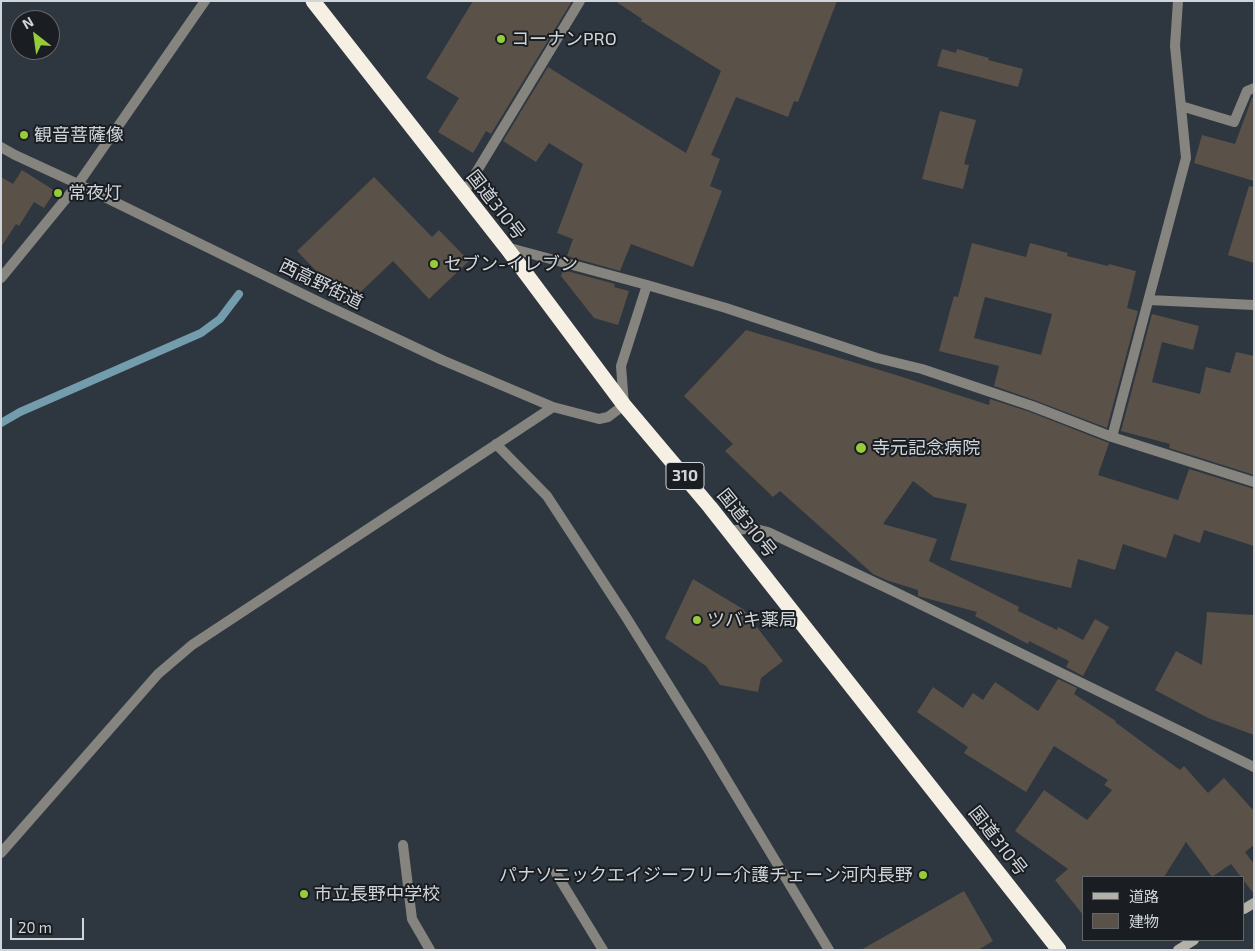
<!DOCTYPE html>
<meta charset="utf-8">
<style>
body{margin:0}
#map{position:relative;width:1255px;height:951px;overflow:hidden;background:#2e373f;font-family:"Exo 2","Noto Sans JP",sans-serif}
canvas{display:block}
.frame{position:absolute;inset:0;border:2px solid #cfd5da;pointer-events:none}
.legend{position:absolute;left:1082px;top:876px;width:162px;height:65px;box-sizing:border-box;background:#1a1e22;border:1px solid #62676c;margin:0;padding:6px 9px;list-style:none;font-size:15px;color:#cfd5da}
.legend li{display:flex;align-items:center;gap:10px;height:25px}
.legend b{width:25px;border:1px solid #62676c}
.north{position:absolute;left:10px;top:10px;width:50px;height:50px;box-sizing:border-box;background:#1a1e22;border:1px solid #62676c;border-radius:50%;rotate:330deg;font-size:14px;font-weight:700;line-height:20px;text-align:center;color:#cfd5da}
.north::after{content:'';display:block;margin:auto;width:18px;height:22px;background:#96cc39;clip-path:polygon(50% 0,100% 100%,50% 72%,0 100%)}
.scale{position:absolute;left:10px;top:918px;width:74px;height:22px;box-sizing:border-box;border:2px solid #cfd5da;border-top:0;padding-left:6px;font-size:15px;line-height:18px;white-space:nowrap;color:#cfd5da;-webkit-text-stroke:4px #1a1e22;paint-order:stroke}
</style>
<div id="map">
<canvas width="1255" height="951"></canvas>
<div class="frame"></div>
<ul class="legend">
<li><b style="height:6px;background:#b3b0a7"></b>道路</li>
<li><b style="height:14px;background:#5a5148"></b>建物</li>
</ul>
<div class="north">N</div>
<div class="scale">20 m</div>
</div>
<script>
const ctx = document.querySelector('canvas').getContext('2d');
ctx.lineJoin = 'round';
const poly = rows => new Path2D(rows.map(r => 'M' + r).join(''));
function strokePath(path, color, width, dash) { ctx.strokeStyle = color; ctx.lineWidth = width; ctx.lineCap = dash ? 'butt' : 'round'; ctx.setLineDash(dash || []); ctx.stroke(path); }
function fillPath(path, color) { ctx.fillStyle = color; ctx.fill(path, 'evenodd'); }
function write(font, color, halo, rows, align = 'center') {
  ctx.font = font + ' "Exo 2","Noto Sans JP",sans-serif'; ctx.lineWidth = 4; ctx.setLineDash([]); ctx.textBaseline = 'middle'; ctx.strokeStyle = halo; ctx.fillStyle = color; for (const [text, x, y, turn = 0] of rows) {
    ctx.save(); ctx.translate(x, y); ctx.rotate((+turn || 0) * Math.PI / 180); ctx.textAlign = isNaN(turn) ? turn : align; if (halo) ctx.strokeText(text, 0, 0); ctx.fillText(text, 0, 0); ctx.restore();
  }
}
strokePath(poly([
 [1,423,20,412,201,333,220,319,239,294]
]), '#739cac', 8);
fillPath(poly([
 [473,1,572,1,491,134,486,131,473,153,438,132,459,98,426,78],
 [615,1,837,1,798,102,794,101,788,117,736,97,711,155,720,159,710,186,722,191,693,267,631,244,620,271,567,256,573,239,557,233,583,164,549,143,536,162,503,141,548,67,686,153,721,71,641,21,642,19],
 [942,49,956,53,957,49,989,58,988,60,1023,69,1018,87,937,66],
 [1252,98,1254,98,1254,181,1194,163,1202,135,1235,144],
 [940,111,976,120,964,164,969,165,963,189,922,179],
 [22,170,55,191,44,208,34,202,19,226,16,224,1,247,1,177,13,184],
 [374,177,432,237,439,230,469,261,429,299,393,261,348,304,297,251],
 [1249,186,1254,187,1254,263,1228,255],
 [972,243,1026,257,1030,243,1068,253,1067,256,1108,266,1109,264,1136,271,1127,308,1138,311,1107,428,1034,400,994,386,999,366,939,351,954,296,958,297],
 [985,297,1052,314,1041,355,974,338],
 [563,270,615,284,614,287,629,291,618,325,594,318,561,276],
 [1152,314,1199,326,1193,350,1162,342,1152,382,1200,394,1206,367,1230,373,1236,352,1254,356,1254,475,1169,448,1170,444,1121,431],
 [746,330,893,374,989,405,990,399,1030,412,1109,443,1098,475,1178,500,1189,469,1254,489,1254,546,1204,530,1200,543,1174,534,1166,558,1123,544,1115,570,1078,559,1071,588,950,560,967,504,934,497,913,481,883,524,937,539,929,561,1019,607,1018,611,1057,630,1058,627,1083,640,1095,619,1109,627,1083,676,1066,667,1069,661,1029,641,1028,644,975,616,977,612,918,596,918,590,889,581,873,574,780,491,773,497,725,451,733,444,684,396],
 [693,579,743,609,783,661,761,678,758,692,720,685,706,666,665,638],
 [1207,612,1254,615,1254,735,1208,718,1155,690,1176,651,1202,665],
 [1058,679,1077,688,1074,694,1116,721,1115,722,1180,770,1184,766,1208,793,1224,778,1254,811,1254,845,1245,852,1254,864,1254,894,1244,881,1244,877,1241,877,1231,864,1212,877,1186,842,1164,877,1084,877,1084,916,1055,880,1068,869,1015,831,1044,790,1087,820,1112,790,1104,785,1108,780,1054,746,1026,792,964,753,968,747,917,712,933,687,963,708,973,693,983,700,995,682,1038,711],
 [964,891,993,941,978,950,861,950]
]), '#5a5148');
strokePath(poly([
 [1181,106,1234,122,1247,91,1254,88],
 [1,147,15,155,78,184,319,302,442,360,553,407,599,419,608,417,624,405,621,366,647,285],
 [463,194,580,1],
 [506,247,647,285,726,308,877,358,922,369,1032,406,1112,437,1254,482],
 [1,278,78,184,205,1],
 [1149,300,1254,305],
 [1112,437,1186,158,1175,46,1178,1],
 [496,444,547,496,626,617,707,747,829,950],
 [729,531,752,528,768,532,893,591,1254,767],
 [403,845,412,919,430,950],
 [1,853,158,674,192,645,553,407],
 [556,873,603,950]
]), '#86847f', 10);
strokePath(poly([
 [1244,909,1254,903],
 [1178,950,1194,940]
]), '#b3b0a7', 10);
strokePath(poly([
 [313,1,506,247,624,405,710,507,1059,950]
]), '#f5f0e3', 15);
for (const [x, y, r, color] of [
 [501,39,5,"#96cc39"],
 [24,135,5,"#96cc39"],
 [58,193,5,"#96cc39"],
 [434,264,5,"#96cc39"],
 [861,448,6,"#96cc39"],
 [697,620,5,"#96cc39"],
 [923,875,5,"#96cc39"],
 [304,894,5,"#96cc39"]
]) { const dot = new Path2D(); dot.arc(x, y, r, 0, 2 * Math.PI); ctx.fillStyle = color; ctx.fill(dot); strokePath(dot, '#1a1e22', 2); }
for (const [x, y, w] of [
 [685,476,38]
]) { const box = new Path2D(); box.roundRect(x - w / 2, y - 13.5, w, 27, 4); ctx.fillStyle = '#1a1e22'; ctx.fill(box); strokePath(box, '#cfd5da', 1); }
write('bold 16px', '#cfd5da', null, [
 ["310",685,476]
]);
write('18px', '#cfd5da', '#1a1e22', [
 ["コーナンPRO",511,39],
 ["観音菩薩像",34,135],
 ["常夜灯",68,193],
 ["セブン-イレブン",444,264],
 ["寺元記念病院",872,448],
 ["ツバキ薬局",707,620],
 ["パナソニックエイジーフリー介護チェーン河内長野",913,875,"right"],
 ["市立長野中学校",314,894]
], 'left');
write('18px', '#cfd5da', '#1a1e22', [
 ["国道310号",496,205,52],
 ["西高野街道",321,284,26],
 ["国道310号",747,523,51],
 ["国道310号",998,841,52]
]);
</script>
